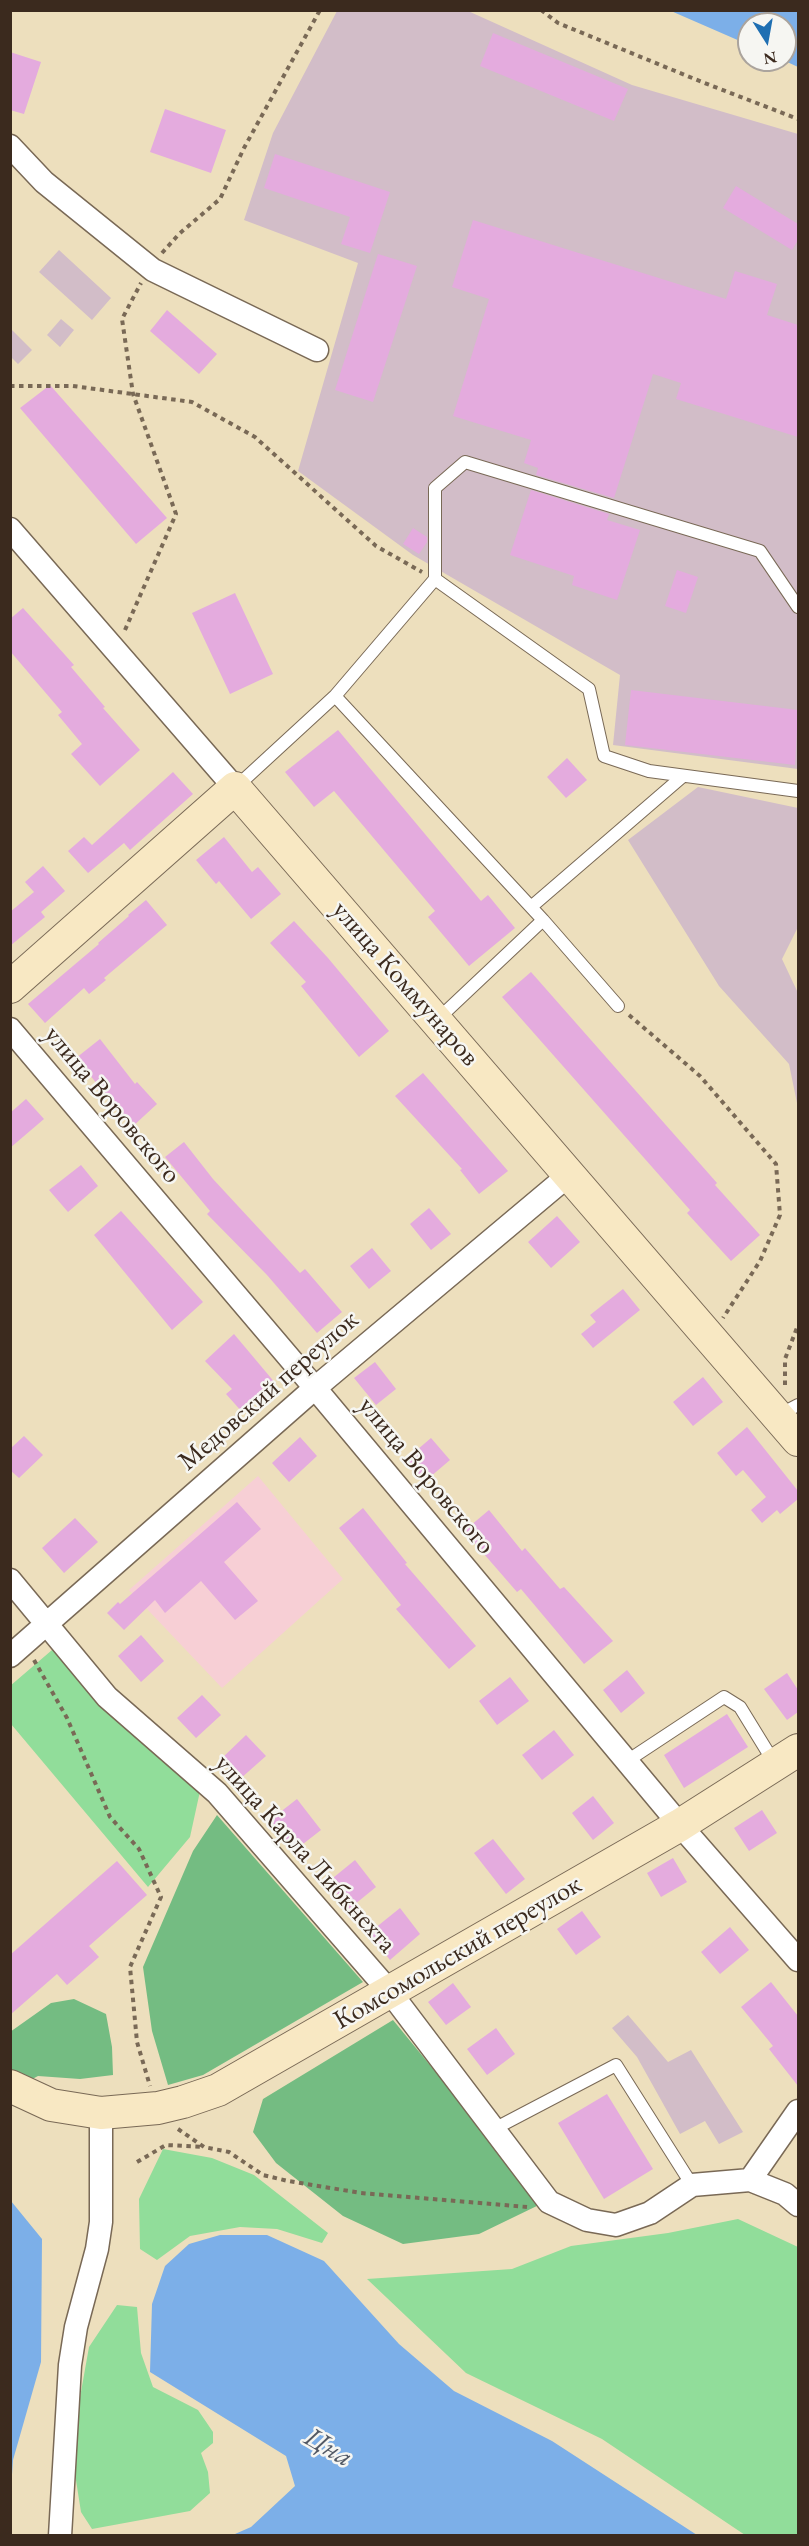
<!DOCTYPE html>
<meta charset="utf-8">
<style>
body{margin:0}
#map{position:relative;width:809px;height:2546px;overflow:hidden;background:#eddfbd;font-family:"EB Garamond",serif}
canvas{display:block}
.frame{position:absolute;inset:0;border:12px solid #3b2a1e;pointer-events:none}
.north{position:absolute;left:737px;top:12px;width:60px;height:60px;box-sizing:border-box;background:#f6f6f2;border:2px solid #aba49d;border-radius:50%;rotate:169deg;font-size:16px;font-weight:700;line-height:24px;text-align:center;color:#3b2a1e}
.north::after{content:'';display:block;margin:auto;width:21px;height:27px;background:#1f6fb2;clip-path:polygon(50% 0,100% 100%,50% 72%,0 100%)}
</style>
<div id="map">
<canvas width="809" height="2546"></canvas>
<div class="frame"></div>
<div class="north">N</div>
</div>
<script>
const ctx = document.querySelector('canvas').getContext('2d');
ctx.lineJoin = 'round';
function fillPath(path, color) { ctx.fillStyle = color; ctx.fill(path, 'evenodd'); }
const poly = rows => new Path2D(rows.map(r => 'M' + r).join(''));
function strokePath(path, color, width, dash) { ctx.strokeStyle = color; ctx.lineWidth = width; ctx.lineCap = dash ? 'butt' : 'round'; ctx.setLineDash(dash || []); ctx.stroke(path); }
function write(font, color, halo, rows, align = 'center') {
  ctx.font = font + ' "EB Garamond",serif'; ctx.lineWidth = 5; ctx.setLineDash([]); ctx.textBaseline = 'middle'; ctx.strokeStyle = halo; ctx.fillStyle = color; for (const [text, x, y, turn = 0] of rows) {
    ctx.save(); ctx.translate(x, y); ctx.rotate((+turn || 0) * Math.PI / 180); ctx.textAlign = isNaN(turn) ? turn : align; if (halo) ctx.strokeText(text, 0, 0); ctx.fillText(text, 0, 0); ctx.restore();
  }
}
fillPath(poly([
 [258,1476,343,1579,222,1688,129,1590]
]), '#f7cfd5');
fillPath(poly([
 [337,11,468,11,632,85,798,134,798,769,613,745,620,675,413,555,298,471,358,263,244,220,273,133],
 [59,250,111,298,92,320,39,272],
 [61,319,74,330,60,347,47,335],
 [11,329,32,350,18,364,11,357],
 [698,787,798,808,798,927,782,959,798,993,798,1108,789,1064,719,986,628,840],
 [628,2015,668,2062,691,2050,743,2132,719,2144,705,2121,680,2134,637,2057,612,2028]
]), '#d2bdc8');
fillPath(poly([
 [66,1638,202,1782,190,1837,148,1887,11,1724,10,1686],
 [163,2149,212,2158,254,2175,328,2233,322,2243,277,2229,240,2227,190,2236,157,2260,140,2249,139,2199],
 [738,2219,798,2247,798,2535,745,2535,602,2439,466,2373,367,2279,512,2269,571,2246,668,2233],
 [117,2305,137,2307,141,2353,153,2387,198,2410,213,2432,213,2443,201,2453,208,2472,210,2493,190,2511,92,2529,81,2512,75,2474,79,2403,89,2347]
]), '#91dd9a');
fillPath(poly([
 [217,1815,363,1982,203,2075,168,2085,152,2031,143,1967,193,1851],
 [74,1999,106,2014,112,2047,113,2075,80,2079,38,2076,23,2084,11,2077,10,2032,51,2003],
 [393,2020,543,2203,479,2234,403,2244,343,2216,276,2163,253,2132,263,2099]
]), '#74bc82');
fillPath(poly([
 [671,11,798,11,798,67,783,60,785,60,785,24,749,24,749,45],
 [11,2201,42,2239,41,2362,13,2460,11,2489],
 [220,2235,267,2235,324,2261,399,2344,454,2391,552,2441,697,2535,221,2535,235,2534,251,2527,295,2486,286,2456,150,2372,152,2304,165,2266,189,2244]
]), '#7cafe8');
fillPath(poly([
 [493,33,628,89,614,121,480,66],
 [10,52,41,62,24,114,10,110],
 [165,109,226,130,211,173,150,152],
 [275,154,390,192,370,253,341,244,350,217,264,188],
 [736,186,798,224,798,240,792,250,723,208],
 [473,220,726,299,735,271,777,284,767,315,798,325,798,437,676,399,681,383,653,374,614,498,536,475,538,468,524,463,531,440,453,416,489,299,452,287],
 [378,254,417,266,373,402,335,390],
 [167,310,217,354,199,374,150,331],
 [50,385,167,518,136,544,20,408],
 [531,490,609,514,607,520,640,530,617,600,572,585,574,576,510,555],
 [413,528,427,537,427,542,419,554,403,544],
 [677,570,698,577,686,613,665,606],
 [235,593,273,674,230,694,192,613],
 [23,608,74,665,71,667,105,707,103,708,140,750,100,786,71,754,82,744,58,715,62,712,10,651,10,619],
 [631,690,798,710,795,765,625,745],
 [338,730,481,901,488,895,515,928,469,966,428,917,435,911,334,791,314,807,285,772],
 [567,758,587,780,566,798,547,777],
 [173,772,193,794,130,850,124,843,88,873,68,851,84,837,92,845],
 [224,837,252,872,258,867,281,894,251,919,219,881,216,884,196,860],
 [43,866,65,891,41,912,45,917,10,946,10,912,34,892,25,882],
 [146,900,167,925,104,978,106,980,89,994,84,988,45,1023,28,1004,99,944,98,943,129,916,128,915],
 [294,921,328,958,389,1031,359,1057,301,986,306,982,270,943],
 [531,972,717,1183,715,1185,760,1235,731,1261,687,1213,690,1210,502,997],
 [100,1039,135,1084,137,1082,157,1104,132,1127,76,1058],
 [423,1073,508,1171,479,1194,460,1170,462,1169,395,1096],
 [26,1099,44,1119,10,1148,10,1113],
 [184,1142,213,1179,300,1273,305,1269,342,1312,317,1333,267,1275,207,1214,210,1211,165,1157],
 [81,1165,98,1186,68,1212,49,1190],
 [429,1208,451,1234,431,1250,410,1224],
 [121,1211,203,1302,172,1330,94,1235],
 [557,1216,580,1242,551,1268,528,1242],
 [372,1248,391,1271,369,1289,350,1266],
 [623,1289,640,1310,593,1348,581,1334,596,1322,590,1315],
 [234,1334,276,1384,243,1413,226,1394,232,1389,205,1361],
 [375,1362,396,1389,376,1405,354,1378],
 [703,1377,723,1402,693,1426,673,1402],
 [747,1427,798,1491,798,1499,780,1514,777,1510,762,1523,751,1510,766,1497,743,1470,736,1476,717,1453],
 [24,1436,43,1455,19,1478,10,1470,10,1449],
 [300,1437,317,1456,289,1482,272,1463],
 [431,1438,450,1460,423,1483,404,1461],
 [237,1502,261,1529,224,1562,258,1601,235,1620,201,1581,165,1613,155,1600,124,1630,107,1613,118,1602,120,1604],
 [363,1508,407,1563,405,1564,476,1646,449,1669,396,1609,401,1605,339,1528],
 [489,1510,522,1551,525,1548,560,1589,564,1587,613,1641,584,1664,521,1589,517,1592,464,1531],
 [75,1518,98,1542,64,1573,42,1548],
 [141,1635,164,1661,141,1682,118,1656],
 [627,1670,645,1693,621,1713,603,1690],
 [787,1673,798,1690,798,1712,787,1720,764,1689],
 [510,1677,529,1701,497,1725,479,1701],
 [202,1695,221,1715,196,1738,177,1718],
 [727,1714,748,1747,684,1788,664,1755],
 [554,1730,574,1755,542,1780,522,1755],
 [246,1735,266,1756,240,1779,221,1759],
 [593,1796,614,1823,593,1840,572,1813],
 [297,1799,321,1830,294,1851,270,1820],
 [762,1810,777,1833,749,1851,734,1828],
 [493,1839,525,1879,506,1894,474,1853],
 [673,1858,687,1882,661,1897,647,1873],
 [355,1860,376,1887,349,1909,328,1882],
 [117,1861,147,1895,89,1946,99,1957,67,1985,57,1974,10,2015,10,1955],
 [400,1908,420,1934,390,1960,369,1933],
 [582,1911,601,1937,576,1955,557,1929],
 [730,1927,749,1950,720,1974,701,1952],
 [771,1982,798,2016,798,2086,769,2049,773,2046,741,2007],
 [453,1983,471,2007,446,2025,428,2002],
 [496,2028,515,2054,487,2075,467,2049],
 [607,2094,653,2169,604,2199,558,2123]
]), '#e4abde');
const lane = poly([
 [435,579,589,689,604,756,649,771,798,791],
 [335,696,543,920,618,1006],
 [235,788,335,696,435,579,435,488,465,462,760,551,798,607],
 [531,907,683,776],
 [437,1020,543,920],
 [779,1415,798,1405],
 [627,1761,724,1697,740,1707,775,1764],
 [494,2129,616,2065,692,2185]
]);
const street = poly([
 [10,146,44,182,153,270,317,350],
 [10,529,235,788],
 [10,1029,315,1388,680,1825,798,1960],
 [10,1580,107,1697,217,1793,390,1992,549,2202,587,2220,616,2225,650,2213,692,2185,750,2180,785,2194,798,2205],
 [10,1656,315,1388,570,1174],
 [750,2180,798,2111],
 [60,2536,70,2365,76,2327,97,2249,101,2222,101,2113]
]);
const secondary = poly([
 [10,987,235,788,798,1440],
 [10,2086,51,2105,101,2113,158,2108,183,2102,218,2090,680,1825,798,1750]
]);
strokePath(lane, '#796956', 14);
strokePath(street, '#796956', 25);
strokePath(secondary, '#796956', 34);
strokePath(poly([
 [541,10,558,23,702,82,798,119],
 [162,253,179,234,220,199,244,148,320,10],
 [10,386,73,386,192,402,255,437,376,546,422,572],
 [125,630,176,514,133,394,122,319,141,283],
 [629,1015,700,1076,776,1164,780,1215,760,1261,723,1318],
 [785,1385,785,1359,798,1325],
 [34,1660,67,1718,110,1817,139,1849,161,1897,130,1967,137,2042,150,2086],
 [178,2129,204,2147,229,2152,263,2175,288,2181,361,2193,527,2207],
 [137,2162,166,2145,203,2147]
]), '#796956', 4, [4.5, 4.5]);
strokePath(lane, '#fff', 12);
strokePath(street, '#fff', 22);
strokePath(secondary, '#f8e8c3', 32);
write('27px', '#3b2a1e', '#f6f6f2', [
 ["улица Коммунаров",405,984,49],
 ["улица Воровского",112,1105,50],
 ["Медовский переулок",269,1391,-41],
 ["улица Воровского",426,1476,50],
 ["улица Карла Либкнехта",305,1854,48],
 ["Комсомольский переулок",458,1953,-30]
]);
write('italic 28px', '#525965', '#f6f6f2', [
 ["Цна",328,2448,30]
]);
</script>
